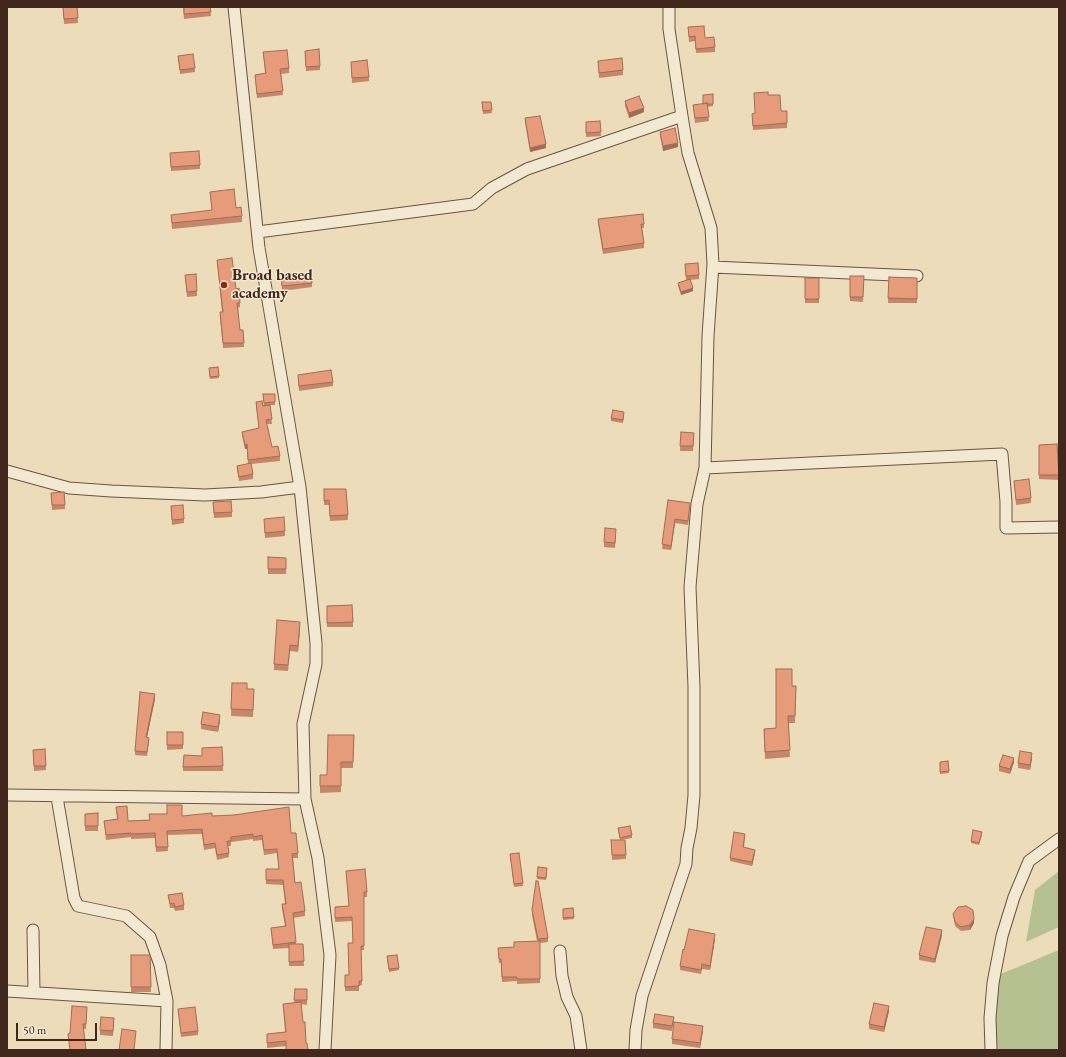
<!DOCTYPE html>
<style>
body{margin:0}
#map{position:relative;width:1066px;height:1057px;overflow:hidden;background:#ecdcb9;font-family:"EB Garamond",serif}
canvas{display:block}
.frame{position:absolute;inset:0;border:8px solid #42271d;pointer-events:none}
.scale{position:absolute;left:16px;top:1023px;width:81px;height:18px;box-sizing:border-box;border:2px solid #42271d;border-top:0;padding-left:5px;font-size:12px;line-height:14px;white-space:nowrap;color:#42271d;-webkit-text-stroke:3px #f3e8d2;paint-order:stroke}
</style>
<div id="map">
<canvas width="1066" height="1057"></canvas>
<div class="frame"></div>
<div class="scale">50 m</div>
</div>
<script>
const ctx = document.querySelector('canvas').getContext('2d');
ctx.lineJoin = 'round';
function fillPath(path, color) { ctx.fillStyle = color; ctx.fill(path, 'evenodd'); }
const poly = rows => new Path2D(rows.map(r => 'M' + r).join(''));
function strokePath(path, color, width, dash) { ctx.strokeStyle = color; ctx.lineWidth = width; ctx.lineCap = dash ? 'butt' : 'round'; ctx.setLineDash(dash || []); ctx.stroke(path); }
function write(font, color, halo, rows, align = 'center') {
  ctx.font = font + ' "EB Garamond",serif'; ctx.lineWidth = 3; ctx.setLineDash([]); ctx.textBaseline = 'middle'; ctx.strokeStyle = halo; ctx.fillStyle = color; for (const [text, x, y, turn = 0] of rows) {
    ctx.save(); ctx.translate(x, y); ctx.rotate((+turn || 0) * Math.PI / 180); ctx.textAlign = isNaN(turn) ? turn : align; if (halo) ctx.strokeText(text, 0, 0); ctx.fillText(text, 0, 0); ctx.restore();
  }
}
fillPath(poly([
 [1059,871,1059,927,1026,942,1035,890],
 [1059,950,1059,1050,994,1050,996,976]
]), '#b7c090');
const minor = poly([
 [234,7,259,248,300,487,316,643,316,664,303,724,305,799,318,858,330,955,325,1050],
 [258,232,473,204,492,188,527,169,682,116],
 [713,267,917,276],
 [705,468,1002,454,1006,502,1006,528,1059,527],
 [7,471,69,488,111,491,205,495,261,492,300,487],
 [7,795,305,799],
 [57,797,74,898,78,906,126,916,150,937,160,965,167,1001,166,1050],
 [33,930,34,992],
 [560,951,562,976,567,997,576,1016,581,1050],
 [7,991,167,1001],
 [635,1050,636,1030,642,996,686,864,687,848,691,828,694,795,694,687,690,587,697,504,705,468,708,336,713,264,711,228,688,153,682,116,669,29,669,7],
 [991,1050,990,1018,993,983,1002,936,1014,897,1029,861,1059,839]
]);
strokePath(minor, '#6c5444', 13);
strokePath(minor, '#f3e8d2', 11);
fillPath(poly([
 [63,7,77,7,78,23,64,24],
 [183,7,210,7,211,16,184,19],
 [688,27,705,38,715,47,715,52,696,53,695,41,689,42],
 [305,51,320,66,320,70,306,71],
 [263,52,289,68,289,73,281,74,283,95,257,98,255,75,265,73],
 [178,56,195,68,195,72,180,74],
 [598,61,623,70,623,75,599,78],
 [351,62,369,77,369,81,352,83],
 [713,94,713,106,707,107,709,121,695,123,693,105,703,104],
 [768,95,781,111,787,123,787,128,753,130,752,114,755,113],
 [625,101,644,112,629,118,625,106],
 [482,102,491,102,492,113,483,114],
 [525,118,546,148,530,152,525,122],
 [600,121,601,136,586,137,586,122],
 [660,132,678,147,663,151,660,136],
 [170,153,200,165,200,169,171,171],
 [210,192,242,216,242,222,172,229,171,215,212,211],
 [598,219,644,224,644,228,642,228,644,243,644,248,603,254,598,223],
 [217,260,236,289,240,303,240,307,238,308,240,330,243,330,244,347,223,348,220,317,220,312,222,312],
 [685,264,699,275,699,279,690,280,693,291,681,295,678,286,678,283,687,280,686,280],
 [185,275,197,291,197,296,187,297],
 [281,276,312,283,312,287,282,291],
 [850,276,864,276,863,302,850,301],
 [889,277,917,278,917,303,888,303],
 [805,278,819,278,819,303,805,303],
 [218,367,219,378,210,379,209,368],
 [298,375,333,382,333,386,299,391],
 [263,394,275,394,275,405,270,405,272,424,267,424,272,447,280,456,280,461,251,464,253,474,253,479,239,481,237,470,237,466,248,464,247,449,245,449,242,436,242,432,259,428,256,406,256,402,264,405],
 [624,414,623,423,611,421,611,418],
 [681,432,694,433,693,451,680,451],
 [1057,444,1059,480,1039,479,1039,445],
 [1014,481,1031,498,1031,503,1016,505],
 [324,489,346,489,348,520,330,521,329,505,324,505],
 [51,493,65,505,65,509,52,510],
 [668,500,690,507,688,525,675,523,671,550,662,549],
 [213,502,232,512,232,517,214,518],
 [171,506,184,519,184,523,172,525],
 [264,519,285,531,285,536,265,538],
 [616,534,615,548,604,547,604,542],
 [268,557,286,558,286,574,268,574],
 [352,605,353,627,327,627,327,606],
 [300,628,298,652,290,651,288,671,274,670,274,664],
 [232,683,247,689,254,689,253,717,231,716],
 [792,686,796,686,795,723,788,723,790,757,765,759,764,729,776,728],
 [155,699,147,737,149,742,147,756,135,755,135,751],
 [220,720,218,732,201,729,201,724],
 [167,732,183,732,183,749,167,750],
 [354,735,353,768,341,768,341,792,320,793,320,775,327,775],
 [45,749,46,770,34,771,33,750],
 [202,756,223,766,223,771,183,771,183,767],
 [1032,758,1030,770,1018,768,1018,763],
 [948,761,949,773,940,774,940,762],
 [1014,762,1010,774,999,771,999,766],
 [116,807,128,821,149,820,182,816,212,816,291,833,298,853,298,858,293,858,295,883,305,911,305,916,293,918,296,944,303,944,304,966,289,966,289,948,273,949,271,928,285,926,282,909,282,904,285,904,283,885,266,884,266,869,279,869,277,853,264,855,262,840,253,841,253,839,231,842,231,846,228,846,229,853,229,857,217,860,215,848,204,850,202,834,167,835,168,851,156,852,155,838,131,839,131,837,106,840,104,821,117,819],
 [98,813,98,831,85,831,85,814],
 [618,828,632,835,632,838,620,840],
 [982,835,979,845,971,843,971,841],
 [745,837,744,847,755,853,752,866,730,861,730,858],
 [611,840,625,840,626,859,612,860],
 [510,854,523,883,523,886,514,887],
 [547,868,546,880,537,879,537,877],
 [346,871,367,892,367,897,364,897,364,950,361,950,362,985,359,986,359,991,345,991,345,975,349,975,353,943,352,921,335,922,335,907,349,906],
 [168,895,184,905,184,910,175,911,174,908,170,908],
 [573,908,574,919,563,920,563,909],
 [532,910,548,938,548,942,540,943,540,983,517,984,517,981,502,982,501,963,499,963,498,948,514,947,537,941,532,915],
 [953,914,974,923,970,930,961,931,955,926],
 [942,935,935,963,919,960,919,955],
 [715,939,710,970,702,969,701,974,680,970,680,966],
 [131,955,150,955,151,992,131,992],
 [387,959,399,968,399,970,389,972],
 [295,989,307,989,307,1005,301,1004,286,1046,267,1048,267,1034,285,1032,283,1004,294,1003],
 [178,1009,198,1031,198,1035,181,1037],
 [889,1011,884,1032,869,1029,869,1024],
 [87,1012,86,1029,83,1029,86,1050,70,1050,68,1034,70,1033],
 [674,1021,672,1031,653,1028,653,1023],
 [114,1023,113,1036,100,1035,100,1030],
 [703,1031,700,1048,672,1044,672,1039]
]), '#c6866a');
fillPath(poly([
 [644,108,644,112,629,118,629,113],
 [678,143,678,147,663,151,663,146],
 [546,144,546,148,530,152,530,148],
 [693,288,693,291,681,295,681,292],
 [247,444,247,449,245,449,245,445],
 [675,519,675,523,671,550,671,546],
 [300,622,300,628,298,652,298,646],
 [155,694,155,699,146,742,146,737],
 [220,715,220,720,218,732,218,727],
 [1032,753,1032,758,1030,770,1030,765],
 [1014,758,1014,762,1010,774,1010,769],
 [755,850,755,853,752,866,752,862],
 [974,919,974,923,970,930,970,925],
 [942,930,942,935,935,963,935,959],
 [715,934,715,939,710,970,710,966],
 [889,1006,889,1011,884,1032,884,1027],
 [703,1026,703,1031,700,1048,700,1043]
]), '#a16d56');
const building = poly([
 [63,7,77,7,78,18,64,19,63,7],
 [184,7,210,7,211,12,184,14,184,7],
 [704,26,705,38,714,37,715,47,696,49,695,36,689,37,688,27,704,26],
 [319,49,320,66,306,67,305,51,319,49],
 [287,50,289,68,280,69,283,91,257,94,255,75,266,73,263,52,287,50],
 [193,54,195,68,180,70,178,56,193,54],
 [622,58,623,70,599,73,598,61,622,58],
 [367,60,369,77,352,78,351,62,367,60],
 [768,92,768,95,780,95,781,111,787,111,787,123,753,126,752,114,755,113,754,93,768,92],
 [713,94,713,104,707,104,707,103,703,104,703,95,713,94],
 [639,96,644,108,629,113,625,101,639,96],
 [482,102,491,102,492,110,483,111,482,102],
 [707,103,709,117,695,118,693,105,707,103],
 [540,116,546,144,530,148,525,118,540,116],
 [600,121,601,132,586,133,586,122,600,121],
 [675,128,678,143,663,146,660,132,675,128],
 [199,151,200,165,171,167,170,153,199,151],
 [234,189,236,208,241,207,242,216,172,223,171,215,212,210,210,192,234,189],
 [643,214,644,224,641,224,644,243,603,249,598,219,643,214],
 [232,258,236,289,239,288,240,303,237,303,240,330,243,330,244,343,223,343,220,312,223,312,217,260,232,258],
 [698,263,699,275,686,276,685,264,698,263],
 [311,273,312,283,282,286,281,276,311,273],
 [196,274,197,291,187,292,185,275,196,274],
 [850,276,864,276,863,297,850,297,850,276],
 [889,277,917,278,917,299,888,298,889,277],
 [805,278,819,278,819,299,805,299,805,278],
 [690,279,693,288,681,292,678,283,690,279],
 [218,367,219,376,210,377,209,368,218,367],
 [331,370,333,382,299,386,298,375,331,370],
 [263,394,275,394,275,402,264,403,263,394],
 [262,401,263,406,270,405,272,419,266,420,272,447,278,446,280,456,248,460,247,444,245,445,242,432,259,428,256,402,262,401],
 [613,410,624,412,623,420,611,418,613,410],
 [681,432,694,433,693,446,680,446,681,432],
 [1057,444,1059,475,1039,475,1039,445,1057,444],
 [251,463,253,474,239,477,237,466,251,463],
 [1029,479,1031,498,1016,500,1014,481,1029,479],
 [324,489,346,489,348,515,330,516,329,500,324,501,324,489],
 [64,492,65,505,52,505,51,493,64,492],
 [668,500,690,503,688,521,675,519,671,546,662,544,668,500],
 [231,501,232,512,214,513,213,502,231,501],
 [183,505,184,519,172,520,171,506,183,505],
 [284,517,285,531,265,533,264,519,284,517],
 [605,528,616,529,615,543,604,542,605,528],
 [268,557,286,558,286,569,268,569,268,557],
 [352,605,353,622,327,623,327,606,352,605],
 [277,620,300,622,298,646,290,645,288,665,274,664,277,620],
 [776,669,792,669,792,686,796,686,795,716,788,716,790,750,765,752,764,729,776,728,776,669],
 [232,683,247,683,247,689,254,689,253,710,231,709,232,683],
 [140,692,155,694,146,737,149,738,147,752,135,751,140,692],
 [203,712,220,715,218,727,201,724,203,712],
 [167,732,183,732,183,745,167,745,167,732],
 [328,735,354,735,353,762,341,762,341,786,320,786,320,775,327,775,328,735],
 [222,747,223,766,183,767,184,755,202,756,202,748,222,747],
 [45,749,46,766,34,766,33,750,45,749],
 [1020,751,1032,753,1030,765,1018,763,1020,751],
 [1003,755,1014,758,1010,769,999,766,1003,755],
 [948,761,949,771,940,772,940,762,948,761],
 [167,805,182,805,182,816,212,813,212,816,234,815,289,807,291,833,296,833,298,853,292,854,295,883,301,882,305,911,293,913,296,942,273,945,271,928,286,926,282,904,286,904,283,880,266,880,266,869,279,869,277,849,264,850,262,835,253,837,253,834,231,837,231,841,227,841,229,853,217,855,215,843,204,845,202,829,167,831,168,847,156,847,155,833,131,834,131,833,106,835,104,821,118,819,116,807,127,806,128,821,150,820,149,814,167,814,167,805],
 [98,813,98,826,85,826,85,814,98,813],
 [630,826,632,835,620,838,618,828,630,826],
 [973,830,982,832,979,843,971,841,973,830],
 [734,832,745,834,743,847,755,850,752,862,730,858,734,832],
 [611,840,625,840,626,855,612,855,611,840],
 [519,853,523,883,514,884,510,854,519,853],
 [538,867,547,868,546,878,537,877,538,867],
 [365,869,367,892,364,892,364,946,361,946,362,981,359,981,359,986,345,987,345,975,349,975,348,943,353,943,352,917,335,918,335,907,349,906,346,871,365,869],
 [536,881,538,881,548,938,538,939,532,910,536,881],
 [182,893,184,905,175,907,174,903,170,904,168,895,182,893],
 [966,906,973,910,974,919,970,925,961,927,955,922,953,914,958,907,966,906],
 [573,908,574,917,563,918,563,909,573,908],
 [926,927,942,930,935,959,919,955,926,927],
 [689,929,715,934,710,966,702,964,701,970,680,966,683,949,684,950,689,929],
 [540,941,540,979,517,979,517,977,502,977,501,959,499,959,498,948,514,947,514,942,540,941],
 [289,944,303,944,304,961,289,962,289,944],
 [131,955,150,955,151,987,131,987,131,955],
 [397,955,399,968,389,969,387,956,397,955],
 [295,989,307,989,307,1000,294,1000,295,989],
 [301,1002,303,1022,305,1022,306,1043,307,1043,308,1050,286,1050,286,1041,267,1043,267,1034,286,1032,283,1004,301,1002],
 [874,1003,889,1006,884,1027,869,1024,874,1003],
 [72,1006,87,1007,86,1024,83,1024,86,1050,70,1050,68,1034,70,1033,72,1006],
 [195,1007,198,1031,181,1033,178,1009,195,1007],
 [655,1014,674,1017,672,1026,653,1023,655,1014],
 [101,1017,114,1018,113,1031,100,1030,101,1017],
 [674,1022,703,1026,700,1043,672,1039,674,1022],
 [122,1029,136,1031,134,1050,119,1050,122,1029]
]);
fillPath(building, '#e69c7b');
strokePath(building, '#a16d56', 1);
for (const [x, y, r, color] of [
 [224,285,4,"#8f2418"]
]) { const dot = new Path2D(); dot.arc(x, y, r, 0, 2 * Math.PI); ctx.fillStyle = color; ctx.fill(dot); strokePath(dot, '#f3e8d2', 1.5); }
write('bold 16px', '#42271d', '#f3e8d2', [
 ["Broad based",232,276],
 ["academy",232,294]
], 'left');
</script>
